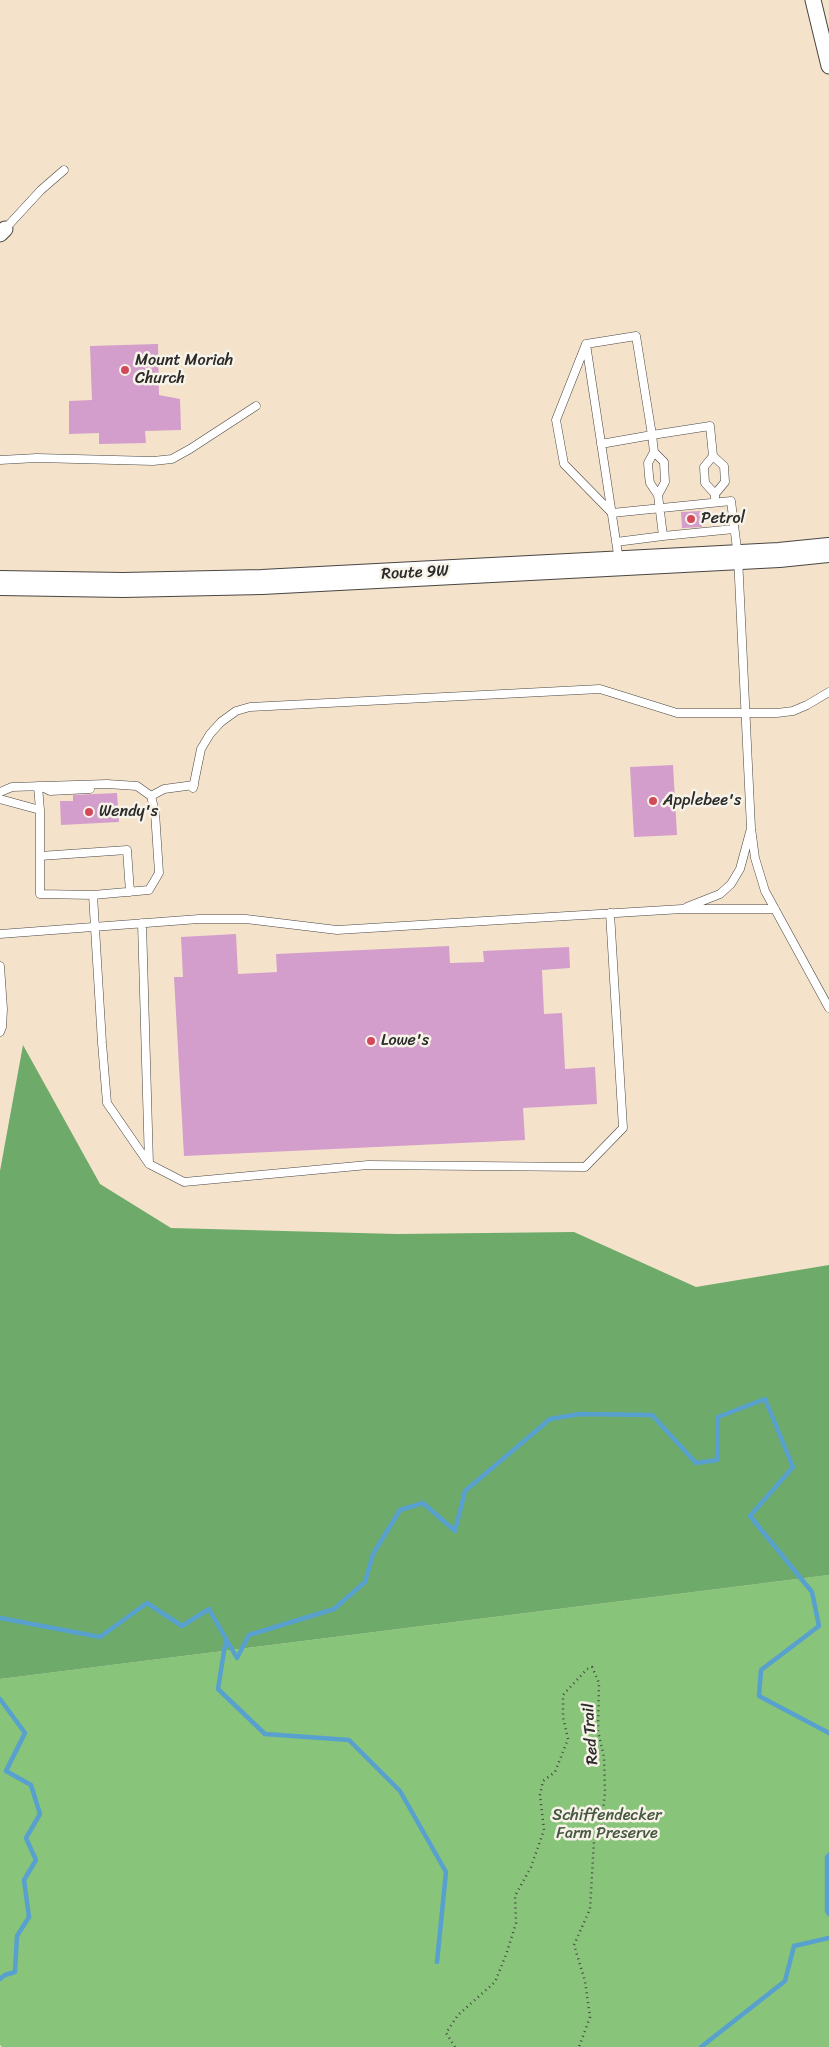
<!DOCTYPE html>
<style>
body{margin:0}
canvas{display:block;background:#f4e2ca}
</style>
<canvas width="829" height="2047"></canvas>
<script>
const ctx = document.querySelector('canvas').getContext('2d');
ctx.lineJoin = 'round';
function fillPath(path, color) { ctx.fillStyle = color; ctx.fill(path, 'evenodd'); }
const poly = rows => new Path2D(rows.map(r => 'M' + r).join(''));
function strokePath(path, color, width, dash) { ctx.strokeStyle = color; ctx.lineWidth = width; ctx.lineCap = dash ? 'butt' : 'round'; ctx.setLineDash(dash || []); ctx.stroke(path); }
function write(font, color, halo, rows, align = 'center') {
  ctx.font = font + ' Sriracha,sans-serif'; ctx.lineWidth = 5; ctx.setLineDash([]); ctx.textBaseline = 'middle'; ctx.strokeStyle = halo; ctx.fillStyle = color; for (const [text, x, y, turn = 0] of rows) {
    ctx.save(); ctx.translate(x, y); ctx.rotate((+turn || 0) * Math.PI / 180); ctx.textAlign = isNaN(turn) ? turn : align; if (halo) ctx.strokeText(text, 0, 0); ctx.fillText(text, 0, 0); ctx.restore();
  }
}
fillPath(poly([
 [829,1575,829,2047,2,2047,0,2045,0,1679]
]), '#88c47a');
fillPath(poly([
 [23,1045,100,1184,171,1228,397,1234,574,1232,696,1287,829,1265,829,1575,0,1679,0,1171]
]), '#6eaa6a');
strokePath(poly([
 [0,1618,100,1637,147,1603,182,1626,209,1609,237,1658,249,1635,334,1609,365,1582,373,1554,400,1510,423,1503,455,1531,465,1491,550,1419,580,1414,652,1415,696,1463,717,1460,718,1417,765,1399,793,1467,750,1516,812,1592,819,1626,761,1670,759,1696,829,1733],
 [226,1639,218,1689,265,1734,349,1740,400,1791,446,1872,437,1962],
 [0,1699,25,1733,6,1771,31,1785,40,1814,26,1838,36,1860,24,1880,29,1917,17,1936,15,1972,5,1975,0,1979],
 [829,1855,827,1857,827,1911,829,1914],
 [701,2047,785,1981,794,1946,829,1938]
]), '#58a1cf', 4.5);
fillPath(poly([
 [158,344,159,395,180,399,181,430,145,431,146,443,99,444,99,433,69,434,69,401,92,400,90,346],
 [701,511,702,527,682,528,681,512],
 [673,765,677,835,634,837,630,767],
 [117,793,119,822,61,825,60,801,73,801,73,795],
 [236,934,238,974,277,972,276,954,449,946,450,963,484,962,483,951,569,947,570,968,542,970,544,1014,562,1013,565,1069,595,1067,597,1104,523,1108,525,1140,184,1156,174,977,183,977,181,937]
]), '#d39ecb');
const service = poly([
 [5,229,41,190,64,170],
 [586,344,556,420,564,464,612,513,731,501,738,557,751,828,755,858,765,891,829,1008],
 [601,444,652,435,654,452,664,462,665,482,658,495],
 [654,452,648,463,649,476,650,483,658,495,663,536,734,529],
 [713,456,704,467,705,483,715,494,715,499],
 [0,460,37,458,153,461,172,459,190,449,256,406],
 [616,542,663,536],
 [619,561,586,344,636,336,652,435,710,426,713,456,724,466,725,482,715,494],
 [38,786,40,810,40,894,93,895,102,1043,107,1103,149,1164,184,1182,368,1165,585,1167,623,1128,610,913],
 [40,786,50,791,90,789],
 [193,788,201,749,210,734,221,722,236,711,250,707,600,689,677,713,777,713,793,711,807,705,829,692],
 [0,792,12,787,107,784,137,786,151,796],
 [0,799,40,810],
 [40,856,127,850,130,892],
 [93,895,149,890,159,873,155,812,151,796,164,789,194,785],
 [687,907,720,894,731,884,740,869,750,832],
 [142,923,149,1164],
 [0,934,199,919,246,919,337,930,682,909,775,909],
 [0,966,3,1009,2,1027,0,1032]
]);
const minor = poly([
 [813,0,829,66],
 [0,234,5,229]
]);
const primary = poly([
 [0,583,123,585,262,582,779,555,829,550]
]);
strokePath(service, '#494643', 9);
strokePath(minor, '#494643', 17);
strokePath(primary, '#494643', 26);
strokePath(poly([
 [455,2047,446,2033,458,2015,495,1982,507,1952,516,1923,515,1896,531,1867,544,1830,540,1795,543,1781,555,1772,568,1739,563,1717,563,1695,587,1669,592,1667,599,1683,598,1731,604,1757,605,1792,601,1829,594,1841,590,1909,574,1945,585,1981,590,2017,579,2047]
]), '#494643', 2.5, [1, 4]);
strokePath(service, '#fff', 8);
strokePath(minor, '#fff', 15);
strokePath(primary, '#fff', 24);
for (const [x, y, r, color] of [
 [125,370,5,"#d1495b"],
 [691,519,5,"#d1495b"],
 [653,801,5,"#d1495b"],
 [89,812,5,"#d1495b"],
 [371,1041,5,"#d1495b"]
]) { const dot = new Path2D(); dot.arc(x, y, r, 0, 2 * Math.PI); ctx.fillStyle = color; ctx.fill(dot); strokePath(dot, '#f7f3e8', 2); }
write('16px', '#2b2b2b', '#f7f3e8', [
 ["Mount Moriah",135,361],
 ["Church",135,379],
 ["Petrol",701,519],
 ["Applebee's",663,801],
 ["Wendy's",99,812],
 ["Lowe's",381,1041]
], 'left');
write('16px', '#2b2b2b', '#f7f3e8', [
 ["Route 9W",415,573,-3],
 ["Red Trail",591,1734,-94]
]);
write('16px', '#475943', '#f7f3e8', [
 ["Schiffendecker",607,1816],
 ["Farm Preserve",607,1834]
]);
</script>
